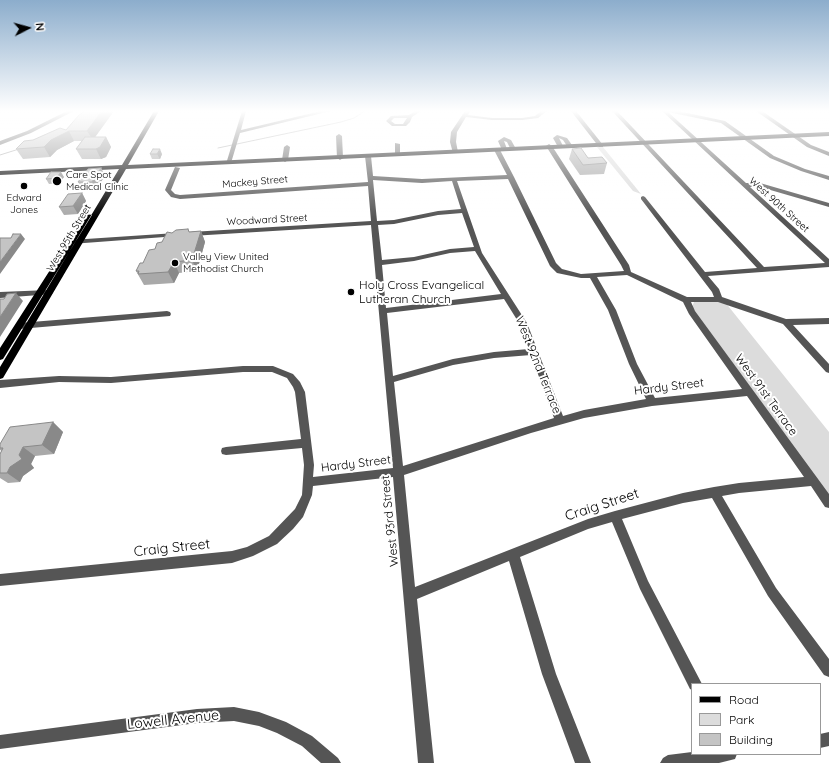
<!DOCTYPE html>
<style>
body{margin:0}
#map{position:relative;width:829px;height:763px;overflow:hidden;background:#fff;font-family:Quicksand,sans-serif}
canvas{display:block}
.legend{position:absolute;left:691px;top:683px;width:130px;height:72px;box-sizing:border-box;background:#fff;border:1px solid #999;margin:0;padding:5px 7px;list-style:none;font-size:12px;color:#000}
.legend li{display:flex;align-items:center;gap:8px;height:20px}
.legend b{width:20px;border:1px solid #999}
.north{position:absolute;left:8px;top:8px;width:40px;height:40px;-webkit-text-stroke:3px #fff;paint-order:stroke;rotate:84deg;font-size:11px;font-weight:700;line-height:16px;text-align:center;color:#000}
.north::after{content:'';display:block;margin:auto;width:14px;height:18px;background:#000;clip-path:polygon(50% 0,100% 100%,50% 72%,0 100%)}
</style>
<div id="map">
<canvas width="829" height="763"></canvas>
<ul class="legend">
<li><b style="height:5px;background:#000"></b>Road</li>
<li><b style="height:11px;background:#dcdcdc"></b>Park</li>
<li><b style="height:11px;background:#c4c4c4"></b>Building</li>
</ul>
<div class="north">N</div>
</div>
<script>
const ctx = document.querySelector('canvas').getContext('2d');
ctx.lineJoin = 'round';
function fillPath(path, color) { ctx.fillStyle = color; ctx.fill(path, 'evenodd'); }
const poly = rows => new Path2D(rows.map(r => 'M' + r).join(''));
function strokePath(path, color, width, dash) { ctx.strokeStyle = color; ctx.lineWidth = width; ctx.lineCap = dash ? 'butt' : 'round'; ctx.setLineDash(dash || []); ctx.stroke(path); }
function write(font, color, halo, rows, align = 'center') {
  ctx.font = font + ' Quicksand,sans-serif'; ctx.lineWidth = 4; ctx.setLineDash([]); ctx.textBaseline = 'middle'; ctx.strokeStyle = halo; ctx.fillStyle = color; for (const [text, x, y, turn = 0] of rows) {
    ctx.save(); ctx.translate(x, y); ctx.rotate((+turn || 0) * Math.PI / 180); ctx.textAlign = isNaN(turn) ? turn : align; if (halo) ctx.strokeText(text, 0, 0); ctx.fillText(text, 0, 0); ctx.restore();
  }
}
fillPath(poly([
 [597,147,603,147,641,194,633,191],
 [704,301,725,302,829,432,829,496,692,307,694,302]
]), '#dcdcdc');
strokePath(poly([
 [218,148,341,122,354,118,365,111],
 [0,155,19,149]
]), '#a3a3a3', 1);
fillPath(poly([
 [67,111,74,111,31,133,0,145,0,141,27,131,67,111],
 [242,111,246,111,241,130,321,111,331,111,240,133,231,163,226,164,242,111],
 [415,111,421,111,412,117,410,122,406,126,392,126,386,121,391,116,409,115,415,111],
 [394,118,407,118,403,124,395,124,391,121,394,118],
 [465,111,470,111,468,115,492,118,522,118,535,116,541,111,547,111,538,118,522,120,492,120,466,117,457,132,456,142,458,152,453,153,450,142,451,132,465,111],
 [571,111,576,111,603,145,603,147,599,147,571,111],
 [612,111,617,111,764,267,825,263,662,111,678,111,725,121,774,156,805,169,829,176,829,180,801,171,770,158,721,123,668,112,746,183,760,183,829,203,829,207,760,187,750,187,829,259,829,267,708,276,719,289,722,297,786,319,829,318,829,324,793,325,829,364,829,373,826,372,783,324,718,302,691,302,695,311,829,494,829,508,825,507,811,486,739,493,722,496,776,588,829,659,829,677,824,675,768,596,712,498,683,503,622,519,648,581,702,684,692,684,692,690,690,689,640,589,612,522,588,529,520,557,556,674,591,763,575,763,542,674,509,561,417,599,434,763,418,763,393,477,313,486,312,495,303,517,293,529,277,544,253,556,232,563,0,586,0,574,232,551,247,547,269,536,295,509,302,495,304,465,302,448,226,455,222,454,221,451,222,448,226,447,301,439,295,392,293,387,287,378,272,372,243,372,111,383,59,382,0,388,0,380,59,376,111,377,243,366,273,366,293,374,300,382,305,392,314,465,313,477,393,468,371,225,191,236,188,234,191,232,371,221,368,186,180,199,171,197,165,190,175,167,180,168,171,190,175,194,180,195,368,182,365,156,368,154,371,156,373,176,422,179,507,175,494,150,497,148,500,150,514,177,556,263,562,269,581,274,624,271,621,265,546,146,549,144,552,146,629,265,631,272,687,297,714,297,712,292,641,199,641,197,643,196,645,197,705,272,757,268,612,111],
 [508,179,550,266,557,273,581,278,590,278,608,310,629,364,646,399,584,410,563,416,527,323,482,253,457,181,508,179],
 [373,180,422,183,452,181,461,209,438,211,394,220,377,221,373,180],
 [462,213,474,247,450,249,414,257,382,260,378,225,394,224,438,215,462,213],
 [475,251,501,294,386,308,382,265,414,261,450,253,475,251],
 [627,275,683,302,689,314,742,389,655,398,637,364,616,310,597,277,627,275],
 [504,299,519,323,529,349,494,352,453,359,393,376,387,313,504,299],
 [531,355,554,418,403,466,394,382,453,365,494,358,531,355],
 [747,396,804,477,739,483,714,487,683,493,615,511,588,519,415,587,404,475,531,433,584,418,652,406,747,396],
 [756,111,762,111,811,145,829,152,829,156,807,147,756,111],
 [339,134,342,136,343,158,340,160,337,158,336,136,339,134],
 [557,135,567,138,572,145,571,146,567,146,563,140,559,138,563,146,558,147,553,138,557,135],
 [504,137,511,140,516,149,515,150,511,150,507,142,504,141,507,149,502,150,498,141,504,137],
 [395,143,400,144,400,155,395,154,395,143],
 [287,145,290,147,288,160,285,162,282,160,284,147,287,145],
 [176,233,178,234,178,236,71,244,68,242,71,240,176,233],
 [49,290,53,292,52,294,0,298,0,292,49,290],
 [167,311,170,312,171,314,170,316,19,329,15,326,19,323,167,311],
 [234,707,259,712,286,722,312,736,338,758,341,763,321,763,302,746,277,733,259,726,234,721,197,723,0,749,0,735,197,709,234,707],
 [829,732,829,746,820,748,820,734,829,732],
 [692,752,692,754,737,754,735,759,719,763,660,763,663,758,668,755,692,752]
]), '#555');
fillPath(poly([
 [154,111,159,111,128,165,829,132,829,136,126,169,3,378,0,379,0,367,119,169,0,175,0,171,122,165,154,111],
 [86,214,92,215,3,359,0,360,0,348,86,214]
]), '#000');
fillPath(poly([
 [85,111,114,111,95,137,106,137,111,147,106,157,101,159,82,159,76,149,82,141,74,141,57,150,50,157,23,159,16,149,33,140,66,130],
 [572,149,588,158,607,163,604,174,580,175,569,159],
 [150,154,162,154,160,159,152,159],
 [101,168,105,176,96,189,83,190,78,182],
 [64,177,59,183,49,184,46,179],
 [82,193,86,201,78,214,64,215,59,207],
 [201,231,205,242,197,271,179,273,174,283,144,285,136,271,143,263,162,242,172,233],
 [53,422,63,432,54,454,35,456,31,464,34,468,23,476,20,482,8,483,0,478,0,454,2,451,0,450,0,444]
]), '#a9a9a9');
fillPath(poly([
 [102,111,114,111,93,140,87,131],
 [69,131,74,141,57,150,50,157,44,147,51,140],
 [106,137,111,147,106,157,101,159,96,149],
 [160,149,162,154,160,159,157,154],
 [101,168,105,176,96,189,92,182],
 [61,172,64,177,59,183,56,178],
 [82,193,86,201,78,214,73,206],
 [201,231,205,242,197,271,192,260],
 [21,234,25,239,0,274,0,262],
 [174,262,179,273,174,283,168,272],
 [16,293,23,301,0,337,0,317],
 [53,422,63,432,54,454,42,445],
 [23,447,35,456,31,464,34,468,23,476,20,482,7,473,10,467,19,455]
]), '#898989');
const building = poly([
 [85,111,102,111,87,131,69,131,51,140,44,147,16,149,24,141,33,140,60,128,66,130,79,115,85,111],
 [85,137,106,137,100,147,96,149,76,149,85,137],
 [581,148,588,158,602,157,607,163,583,165,572,149,581,148],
 [153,149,160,149,157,154,150,154,153,149],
 [101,168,92,182,78,182,88,169,101,168],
 [51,172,61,172,56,178,46,179,51,172],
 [82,193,73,206,59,207,68,194,82,193],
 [188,229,189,232,201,231,192,260,174,262,168,272,138,274,139,271,136,271,140,263,143,263,149,250,155,249,157,243,162,242,167,232,172,233,176,230,188,229],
 [13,234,21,234,0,262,0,238,11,238,13,234],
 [16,293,0,317,0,299,4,299,7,294,16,293],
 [53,422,42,445,23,447,19,455,22,459,10,467,7,473,0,473,0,454,3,448,0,448,0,444,10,427,53,422]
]);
fillPath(building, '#c4c4c4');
strokePath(building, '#898989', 1);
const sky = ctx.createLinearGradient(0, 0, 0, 218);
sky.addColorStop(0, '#8cadcc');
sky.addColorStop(0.51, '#fff');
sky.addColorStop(1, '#ffffff00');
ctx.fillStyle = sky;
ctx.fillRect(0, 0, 829, 218);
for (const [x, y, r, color] of [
 [57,181,5,"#000"],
 [24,186,4,"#000"],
 [175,263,4,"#000"],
 [351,292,4,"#000"]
]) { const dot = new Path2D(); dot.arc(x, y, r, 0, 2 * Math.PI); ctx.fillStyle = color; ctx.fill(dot); strokePath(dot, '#fff', 1.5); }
write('10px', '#000', '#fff', [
 ["Care Spot",66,175],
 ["Medical Clinic",66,187],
 ["Edward",24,198,"center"],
 ["Jones",24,210,"center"],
 ["Valley View United",183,257],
 ["Methodist Church",183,269]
], 'left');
write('10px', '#000', '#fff', [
 ["Mackey Street",255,182,-5],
 ["West 90th Street",779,205,42],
 ["Woodward Street",267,220,-3],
 ["West 95th Street",69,238,-59]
]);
write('12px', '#000', '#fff', [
 ["Holy Cross Evangelical",359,285],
 ["Lutheran Church",359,299]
], 'left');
write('12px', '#000', '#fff', [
 ["West 92nd Terrace",538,365,68],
 ["Hardy Street",669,387,-7],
 ["West 91st Terrace",766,395,54],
 ["Hardy Street",356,464,-7],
 ["West 93rd Street",390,521,-96]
]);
write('14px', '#000', '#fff', [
 ["Craig Street",602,505,-18],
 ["Craig Street",172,548,-6],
 ["Lowell Avenue",173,720,-6]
]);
</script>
